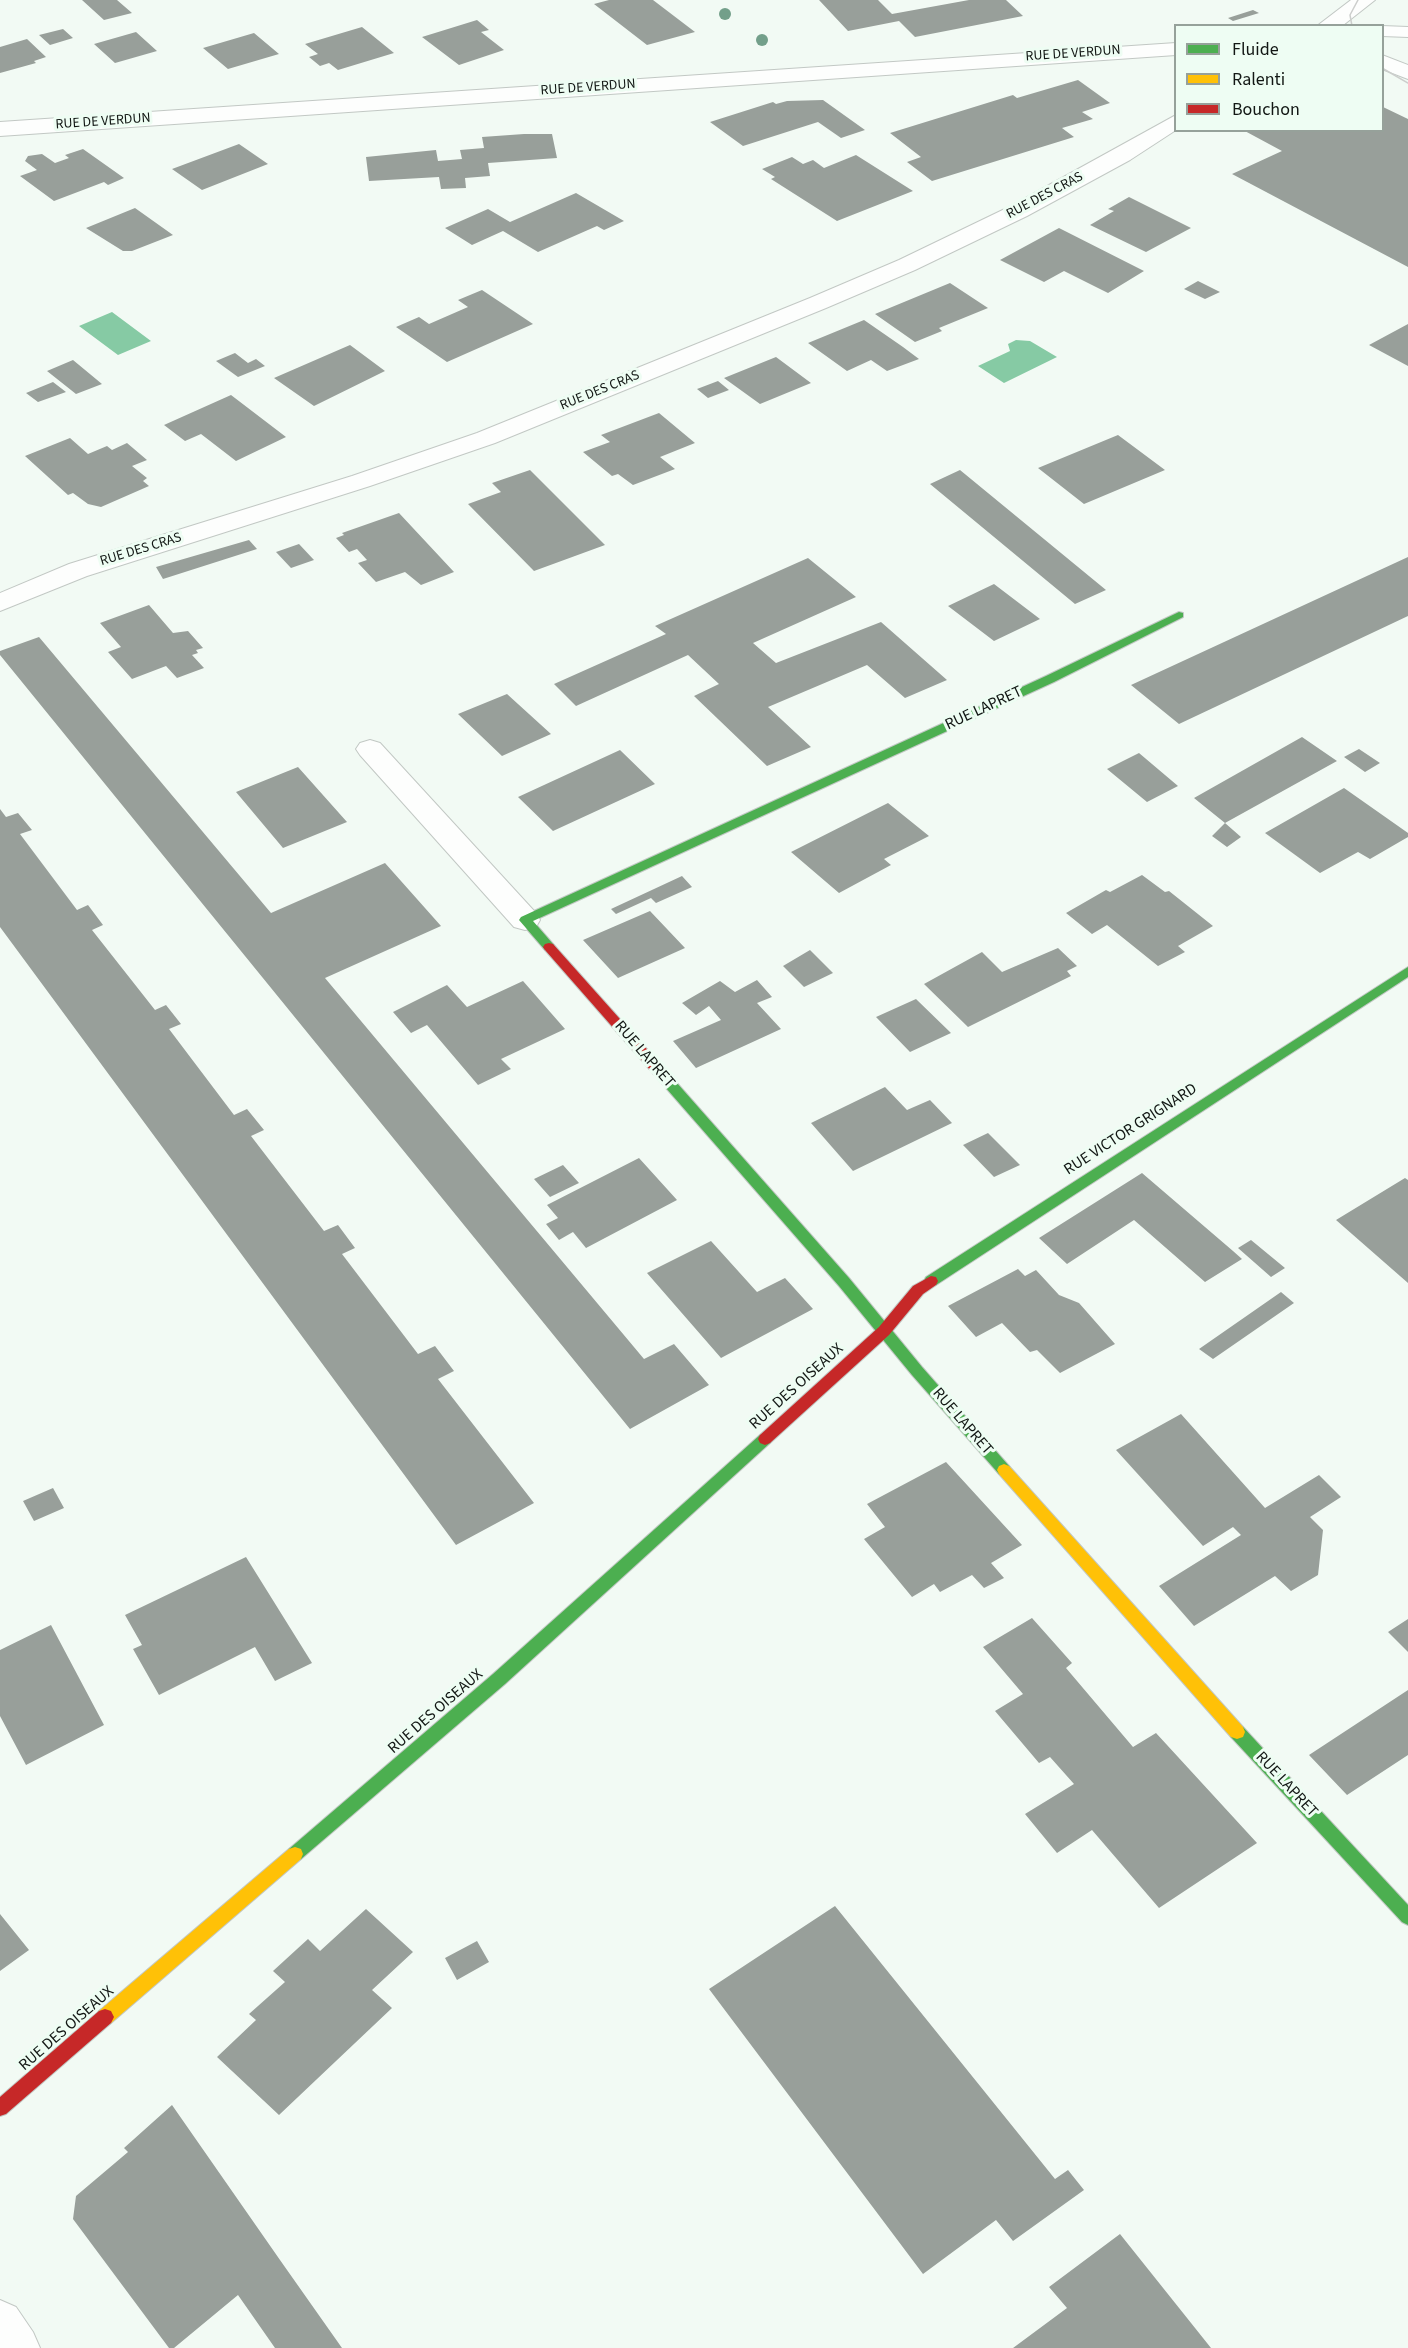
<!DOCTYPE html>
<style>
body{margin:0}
#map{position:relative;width:1408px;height:2348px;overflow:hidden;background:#f2faf4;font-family:"Source Sans 3",sans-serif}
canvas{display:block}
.legend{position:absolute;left:1174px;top:24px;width:210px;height:108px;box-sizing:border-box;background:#eefdf3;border:2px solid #96a19a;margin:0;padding:8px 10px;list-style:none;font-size:18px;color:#121714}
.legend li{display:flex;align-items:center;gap:12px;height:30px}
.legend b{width:30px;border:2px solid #96a19a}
</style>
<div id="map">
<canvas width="1408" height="2348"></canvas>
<ul class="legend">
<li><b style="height:8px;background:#4caf50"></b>Fluide</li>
<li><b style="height:8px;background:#ffc107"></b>Ralenti</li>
<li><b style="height:8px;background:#c62828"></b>Bouchon</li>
</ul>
</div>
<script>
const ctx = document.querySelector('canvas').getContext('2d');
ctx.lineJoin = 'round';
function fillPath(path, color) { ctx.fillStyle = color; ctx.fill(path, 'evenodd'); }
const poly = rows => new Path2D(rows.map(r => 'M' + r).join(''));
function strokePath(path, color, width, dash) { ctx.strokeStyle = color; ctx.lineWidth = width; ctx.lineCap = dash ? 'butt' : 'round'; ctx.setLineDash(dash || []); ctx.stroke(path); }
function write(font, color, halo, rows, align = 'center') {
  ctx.font = font + ' "Source Sans 3",sans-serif'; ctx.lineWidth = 6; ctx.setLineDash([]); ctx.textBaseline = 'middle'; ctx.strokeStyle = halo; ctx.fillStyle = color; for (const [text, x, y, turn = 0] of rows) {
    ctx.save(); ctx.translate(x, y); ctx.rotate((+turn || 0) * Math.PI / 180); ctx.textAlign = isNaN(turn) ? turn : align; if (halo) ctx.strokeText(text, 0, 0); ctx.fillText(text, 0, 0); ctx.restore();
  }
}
fillPath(poly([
 [112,312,151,341,118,355,79,326],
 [1016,340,1030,341,1057,357,1004,383,978,366,1010,351,1008,344]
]), '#86caa4');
fillPath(poly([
 [82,0,117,0,132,13,104,20],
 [609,0,653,0,695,32,647,45,594,4],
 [819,0,878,0,892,14,969,0,1006,0,1023,16,915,37,899,21,848,31],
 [1253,10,1259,13,1233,21,1228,18],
 [477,20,489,30,481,32,504,50,459,65,422,37],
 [362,27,394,53,338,70,329,63,320,66,309,57,318,54,305,44],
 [63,29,73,38,50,45,39,35],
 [136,32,157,51,115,63,94,44],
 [254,33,279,54,228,69,203,48],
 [27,39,46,57,34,61,36,63,0,73,0,47],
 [1078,80,1110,103,1082,112,1093,119,1062,128,1074,137,932,181,907,162,921,157,890,133,1013,95,1017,98],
 [823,100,865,130,841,138,818,122,743,146,710,122,773,102,776,104,787,101],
 [1383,107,1408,119,1408,267,1232,174,1282,151,1243,130,1383,130],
 [524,134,552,134,557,158,488,163,490,176,465,178,466,188,441,189,439,177,369,181,366,157,436,150,438,161,462,159,460,150,484,148,482,137],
 [239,144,268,164,202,190,172,169],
 [83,149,124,178,108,185,104,182,54,201,20,176,37,170,25,161,28,156,42,154,55,163,69,158,65,155],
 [856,155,913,191,837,221,771,179,775,177,762,169,792,157,803,164,813,160,824,168],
 [576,193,624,221,604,230,597,226,538,252,503,231,472,245,445,228,488,209,510,222],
 [1129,197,1191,228,1146,252,1090,225,1114,211,1108,209],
 [135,208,173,235,132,251,123,251,86,228],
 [1059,228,1144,271,1108,293,1064,271,1044,282,1000,260],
 [1198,281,1220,292,1205,299,1184,289],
 [950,283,988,308,939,328,942,331,915,342,875,314],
 [482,290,533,324,447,362,396,327,419,317,429,324,468,307,458,300],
 [864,320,903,347,919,359,887,371,871,360,847,371,808,343],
 [1408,324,1408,366,1369,345],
 [350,345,385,371,314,406,274,378],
 [235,353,248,363,256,359,265,366,238,377,216,361],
 [776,357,811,383,760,404,724,378],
 [73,360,102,384,76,394,47,371],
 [718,381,729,390,708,398,697,389],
 [53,382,66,392,38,402,26,393],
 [231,395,286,437,236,461,201,434,185,441,164,425],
 [659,413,695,443,660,457,675,469,633,485,618,474,612,476,583,452,610,442,601,435],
 [1118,435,1165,470,1084,504,1038,468],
 [70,438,88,454,107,446,112,450,127,443,147,460,132,466,147,478,143,481,149,486,101,507,88,504,73,493,68,495,25,456],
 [530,470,605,545,534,571,468,504,501,492,492,483],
 [960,470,1106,590,1075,604,930,484],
 [399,513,454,572,421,585,405,572,376,582,358,563,367,560,357,549,349,552,336,538,344,535,342,533],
 [249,540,257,549,163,579,156,567],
 [299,544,314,560,291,568,276,552],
 [1408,557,1408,616,1179,724,1131,685],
 [808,558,856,597,753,643,776,663,881,622,947,680,905,698,867,665,768,707,811,747,767,766,694,696,719,684,688,655,576,706,554,684,666,634,655,626],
 [994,584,1040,619,994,641,948,606],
 [149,605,173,633,188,631,203,648,196,650,198,653,192,655,204,668,177,678,166,666,132,679,108,652,121,647,100,623],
 [39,637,271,913,385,863,441,926,325,978,644,1359,674,1344,709,1385,630,1429,0,655,0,651],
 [507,694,551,734,502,756,458,714],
 [1302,737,1337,761,1225,823,1241,837,1227,847,1212,836,1225,823,1194,798],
 [1359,749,1380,763,1365,772,1344,757],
 [620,750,655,784,553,831,518,797],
 [1139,753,1178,786,1147,802,1107,769],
 [298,767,347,822,283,848,236,792],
 [1344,788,1408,833,1408,837,1370,859,1358,852,1320,873,1265,833],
 [888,803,929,836,884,859,891,865,839,893,791,852],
 [0,809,6,817,18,813,32,830,20,834,77,910,88,905,103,925,92,930,155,1010,166,1005,181,1024,169,1029,234,1115,247,1109,264,1130,251,1136,324,1231,338,1225,355,1248,342,1254,418,1354,435,1346,454,1371,438,1379,534,1503,456,1545,0,927],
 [1142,875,1165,892,1169,891,1213,926,1178,946,1185,952,1158,966,1107,925,1092,934,1066,913,1106,890,1110,892],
 [682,876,692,887,656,903,651,898,616,914,611,909],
 [650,911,685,948,618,978,583,940],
 [1058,948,1077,966,1067,971,1071,976,968,1027,924,984,982,952,1002,972],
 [810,950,833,973,804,987,783,966],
 [757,980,772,997,757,1003,781,1029,696,1068,673,1041,721,1020,709,1006,696,1015,682,1003,720,981,735,992],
 [523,981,565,1029,501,1059,511,1069,478,1085,427,1025,411,1033,393,1012,447,985,467,1007],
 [916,999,951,1033,910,1052,876,1017],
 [885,1087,907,1110,930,1100,952,1123,853,1171,811,1123],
 [988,1133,1020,1165,994,1177,963,1145],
 [639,1158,677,1200,586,1248,573,1232,559,1240,546,1224,558,1218,547,1205],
 [563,1165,579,1183,550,1197,534,1179],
 [1142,1173,1233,1251,1242,1259,1205,1282,1134,1220,1067,1264,1039,1238],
 [1405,1178,1408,1180,1408,1283,1336,1220],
 [1251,1240,1285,1268,1271,1277,1238,1248],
 [711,1241,757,1292,785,1278,813,1309,721,1358,647,1273],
 [1018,1269,1025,1276,1036,1270,1059,1295,1079,1303,1115,1344,1060,1373,1037,1350,1030,1352,1002,1323,976,1337,948,1306],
 [1281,1292,1294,1303,1213,1359,1199,1349],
 [1181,1414,1265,1508,1319,1475,1341,1497,1310,1517,1323,1530,1318,1575,1291,1591,1275,1576,1194,1626,1159,1586,1241,1535,1233,1527,1203,1546,1116,1450],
 [946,1462,1022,1545,991,1563,1004,1578,984,1588,972,1575,940,1592,934,1584,912,1597,864,1539,885,1527,867,1504],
 [53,1488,64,1508,34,1521,23,1501],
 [246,1557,312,1663,275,1681,255,1647,159,1695,133,1649,142,1645,125,1615],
 [1032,1618,1072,1663,1066,1668,1133,1747,1156,1733,1257,1843,1159,1908,1092,1830,1057,1853,1025,1814,1074,1784,1050,1757,1039,1763,995,1711,1023,1694,983,1647],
 [1408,1619,1408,1652,1388,1632],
 [51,1625,104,1725,26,1765,0,1716,0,1650],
 [1408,1690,1408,1755,1347,1795,1309,1755],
 [835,1906,1055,2179,1068,2170,1084,2190,1013,2241,996,2220,923,2274,709,1989],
 [366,1909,413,1952,372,1990,392,2008,279,2115,217,2057,256,2020,249,2014,285,1982,273,1971,308,1939,320,1951],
 [0,1914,29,1950,0,1971],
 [477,1941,489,1962,457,1980,445,1958],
 [172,2105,280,2260,342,2348,275,2348,238,2295,174,2348,169,2348,73,2219,76,2196,128,2152,124,2148],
 [1120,2234,1211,2348,1013,2348,1067,2308,1049,2287]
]), '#989f9a');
const lane = poly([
 [1382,26,1408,27,1408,37,1382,36,1382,26]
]);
const street = poly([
 [1351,0,1375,0,1342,26,1317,26,1351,0],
 [1176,43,1176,55,0,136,0,122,1176,43],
 [1382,55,1408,65,1408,79,1382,69,1382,55],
 [1176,115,1176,130,1130,160,1027,216,915,270,826,308,495,443,370,486,87,576,0,611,0,593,69,564,352,476,477,433,810,298,899,260,1011,206,1176,115],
 [370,740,380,743,536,913,540,920,536,927,525,930,514,927,360,755,356,749,360,743,370,740],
 [0,2300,16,2307,33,2332,40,2348,0,2348,0,2300]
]);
const fast = poly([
 [1179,612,1183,613,1183,617,1054,682,533,921,553,944,555,947,553,950,545,950,519,920,521,917,1046,676,1179,612],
 [1408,967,1408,977,936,1285,926,1285,924,1281,926,1277,1408,967],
 [664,1072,669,1074,849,1278,922,1367,1009,1466,1011,1470,1009,1474,1004,1476,999,1474,912,1375,839,1286,659,1080,657,1077,664,1072],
 [765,1433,770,1435,772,1439,770,1443,505,1684,301,1859,295,1861,289,1859,287,1854,289,1849,493,1674,760,1435,765,1433],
 [1237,1725,1243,1727,1408,1905,1408,1925,1402,1922,1231,1737,1229,1732,1231,1727,1237,1725]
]);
const slow = poly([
 [1004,1464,1009,1466,1243,1727,1245,1732,1243,1737,1237,1739,1231,1737,999,1474,997,1470,999,1466,1004,1464],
 [295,1847,301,1849,303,1854,301,1859,111,2023,105,2025,99,2023,96,2017,99,2011,289,1849,295,1847]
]);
const jam = poly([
 [549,943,553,944,669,1074,671,1077,669,1080,659,1080,545,950,543,947,545,944,549,943],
 [931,1276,936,1277,938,1281,936,1285,923,1294,889,1335,770,1443,765,1445,760,1443,758,1439,760,1435,879,1327,913,1286,931,1276],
 [105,2009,111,2011,114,2017,111,2023,6,2114,0,2116,0,2097,99,2011,105,2009]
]);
strokePath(lane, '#c2c8c4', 2);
strokePath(street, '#c2c8c4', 2);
strokePath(fast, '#c2c8c4', 2);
strokePath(slow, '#c2c8c4', 2);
strokePath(jam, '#c2c8c4', 2);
fillPath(lane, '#fdfefd');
fillPath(street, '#fdfefd');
fillPath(fast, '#4caf50');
fillPath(slow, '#ffc107');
fillPath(jam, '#c62828');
strokePath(poly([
 [1352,26,1350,15,1358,0],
 [1382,68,1408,83]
]), '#cccecc', 1.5);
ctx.fillStyle = '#739f8a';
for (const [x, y] of [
 [725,14],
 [762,40]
]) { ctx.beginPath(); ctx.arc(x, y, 6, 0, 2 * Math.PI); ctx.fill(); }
write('14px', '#121714', '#eefdf3', [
 ["RUE DE VERDUN",1073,54,-4],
 ["RUE DE VERDUN",588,88,-4],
 ["RUE DE VERDUN",103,122,-4],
 ["RUE DES CRAS",1045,196,-28],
 ["RUE DES CRAS",600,391,-22],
 ["RUE DES CRAS",141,550,-17]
]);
write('16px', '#121714', '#eefdf3', [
 ["RUE LAPRET",984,709,-25],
 ["RUE LAPRET",644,1055,49],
 ["RUE VICTOR GRIGNARD",1131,1130,-33],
 ["RUE DES OISEAUX",797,1387,-42],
 ["RUE LAPRET",962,1422,49],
 ["RUE DES OISEAUX",436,1712,-41],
 ["RUE LAPRET",1286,1785,47],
 ["RUE DES OISEAUX",67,2029,-41]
]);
</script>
